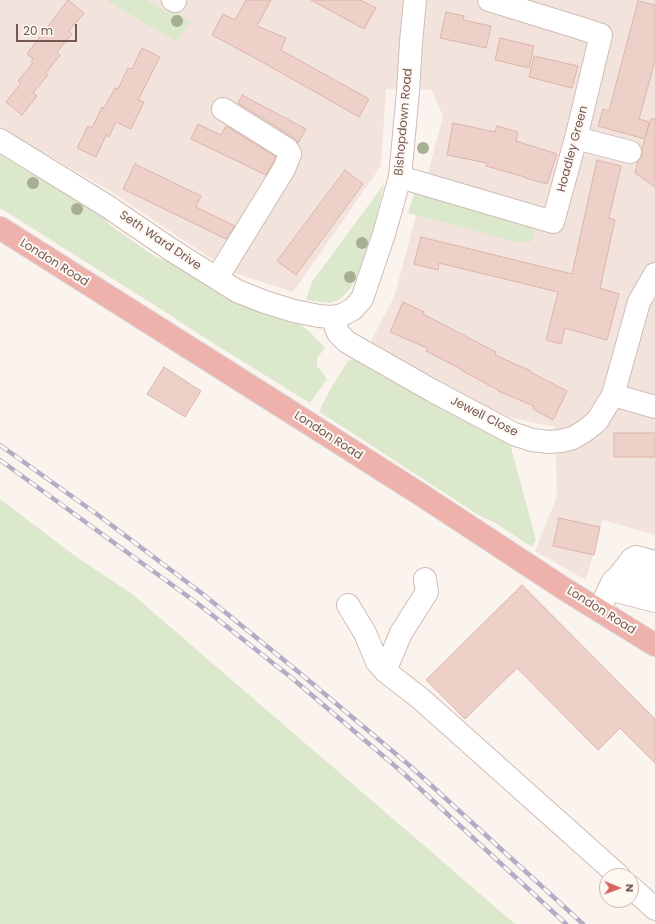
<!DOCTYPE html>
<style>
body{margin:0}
#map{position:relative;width:655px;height:924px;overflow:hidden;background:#fbf3ed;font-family:Poppins,sans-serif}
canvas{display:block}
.north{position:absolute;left:599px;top:868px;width:40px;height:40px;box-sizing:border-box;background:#fef8f3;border:1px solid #c7b8b3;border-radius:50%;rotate:91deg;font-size:11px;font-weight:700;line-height:16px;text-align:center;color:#745852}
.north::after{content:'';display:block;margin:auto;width:14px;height:18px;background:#d66561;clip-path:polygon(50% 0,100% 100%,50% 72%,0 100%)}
.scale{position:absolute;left:16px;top:24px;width:61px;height:18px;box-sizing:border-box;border:2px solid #745852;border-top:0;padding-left:5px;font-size:12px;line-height:14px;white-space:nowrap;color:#745852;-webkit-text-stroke:3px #fef8f3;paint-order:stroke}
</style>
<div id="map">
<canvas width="655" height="924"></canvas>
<div class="north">N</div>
<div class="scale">20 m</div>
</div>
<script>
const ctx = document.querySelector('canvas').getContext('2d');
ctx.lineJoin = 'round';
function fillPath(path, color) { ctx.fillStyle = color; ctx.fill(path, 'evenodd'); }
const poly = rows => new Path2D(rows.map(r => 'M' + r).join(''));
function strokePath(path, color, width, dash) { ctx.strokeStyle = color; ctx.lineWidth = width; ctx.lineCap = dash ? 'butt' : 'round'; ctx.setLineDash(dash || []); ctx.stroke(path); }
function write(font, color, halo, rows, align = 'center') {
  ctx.font = font + ' Poppins,sans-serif'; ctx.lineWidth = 4; ctx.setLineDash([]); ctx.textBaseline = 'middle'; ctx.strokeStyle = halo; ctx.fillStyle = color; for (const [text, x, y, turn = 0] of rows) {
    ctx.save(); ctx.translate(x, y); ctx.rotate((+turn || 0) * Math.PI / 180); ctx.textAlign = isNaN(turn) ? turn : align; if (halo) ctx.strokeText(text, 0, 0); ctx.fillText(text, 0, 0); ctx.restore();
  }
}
fillPath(poly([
 [0,0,655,0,655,535,603,520,586,580,535,551,557,496,555,427,490,413,370,343,394,297,443,117,432,90,386,89,381,166,293,292,231,272,110,191,0,127]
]), '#f2e4dc');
fillPath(poly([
 [106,0,146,0,171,14,173,11,191,21,177,42],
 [0,148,94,205,110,225,157,258,177,263,301,325,309,331,325,348,317,358,317,366,327,379,310,403,208,340,153,304,0,208],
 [384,184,375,223,360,268,350,289,340,299,330,303,306,300,312,282],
 [418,193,532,226,534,230,533,239,529,243,517,242,408,213,414,194],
 [352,360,358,360,509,440,536,540,532,547,494,522,480,516,320,412,321,407,330,390,348,361],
 [0,499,75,556,132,594,515,924,0,924]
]), '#dce8cc');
const building = poly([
 [68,0,84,13,69,31,72,34,57,52,60,55,46,73,48,75,33,93,37,96,22,115,6,102,21,83,18,81,33,63,31,62,33,59,27,54,68,0],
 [246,0,271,0,257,26,286,38,281,50,369,99,359,117,264,63,212,35,223,14,235,20,246,0],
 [311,0,360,0,376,8,364,29,311,0],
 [638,1,655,5,655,61,639,119,649,122,645,138,651,119,655,119,655,187,635,173,638,161,642,156,642,148,645,139,598,126,603,109,609,111,638,1],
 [446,12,464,16,463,20,491,26,486,48,440,38,446,12],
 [500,38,534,46,529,68,495,60,500,38],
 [142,48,160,57,138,100,144,102,131,129,116,122,109,137,106,135,96,157,77,148,88,126,92,128,102,107,104,108,115,88,118,89,128,68,132,69,142,48],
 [534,56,578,66,572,88,529,77,534,56],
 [242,95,306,129,298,143,294,138,238,103,242,95],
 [453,123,495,132,497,126,518,132,516,141,557,154,547,184,525,178,525,177,486,166,487,163,447,155,453,123],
 [198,124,221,135,226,126,276,157,266,175,191,139,198,124],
 [597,160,621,166,609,218,615,220,600,288,619,294,607,340,565,328,561,344,546,340,558,292,439,263,438,270,414,264,421,237,572,274,597,160],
 [135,164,201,196,196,207,235,226,226,239,123,189,135,164],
 [345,170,363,184,296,275,277,261,345,170],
 [403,302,424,312,423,314,496,352,495,355,531,371,530,372,567,391,553,420,533,409,534,406,498,391,498,390,461,370,461,369,426,351,427,348,390,332,403,302],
 [164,367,201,391,185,417,147,394,164,367],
 [614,433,655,433,655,457,614,457,614,433],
 [559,518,600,527,594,555,553,546,559,518],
 [522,585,655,719,655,763,620,728,598,750,517,668,465,719,426,680,522,585]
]);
fillPath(building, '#edd0c8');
strokePath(building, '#deb4aa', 1);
const minor = poly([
 [173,0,175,1],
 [576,138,630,152],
 [0,140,107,206,170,249,237,291,265,302,294,311,319,316,332,317,342,315,353,309,362,299,384,234,400,177,408,92,411,42,415,0],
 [400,177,553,222,576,138,601,35,580,28,489,0],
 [217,278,284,169,290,154,287,149,223,109],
 [332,317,338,333,347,342,433,391,514,434,532,440,549,442,561,441,573,438,586,430,597,421,613,395,639,302,655,274],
 [613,395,655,407],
 [618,577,632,559,636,557,655,562],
 [609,589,655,601],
 [348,605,365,633,377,662,385,671,421,699,619,876],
 [599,610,613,581,618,577,628,575,655,582],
 [385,671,401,633,427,592,425,579],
 [631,887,655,909]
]);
const highway = poly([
 [0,228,302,419,423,496,563,588,655,645]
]);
strokePath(minor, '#cfbcb6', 24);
strokePath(highway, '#d8d0cf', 24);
strokePath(minor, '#fff', 22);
strokePath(highway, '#eeb1ab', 22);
const rail = poly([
 [0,445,98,515,204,595,301,674,409,765,583,924],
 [0,460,197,603,293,679,402,772,566,924]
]);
strokePath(rail, '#b4abc5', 4.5);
strokePath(rail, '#fef8f3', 3, [9]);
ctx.fillStyle = '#a6af94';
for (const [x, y] of [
 [177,21],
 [423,148],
 [33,183],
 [77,209],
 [362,243],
 [350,277]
]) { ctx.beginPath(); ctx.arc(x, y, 6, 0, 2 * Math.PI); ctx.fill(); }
write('12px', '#745852', '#fef8f3', [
 ["Bishopdown Road",404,122,-85],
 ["Hoadley Green",573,149,-75],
 ["Seth Ward Drive",160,241,34],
 ["London Road",54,263,32],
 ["Jewell Close",484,417,27],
 ["London Road",328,436,33],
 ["London Road",601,611,32]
]);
</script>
